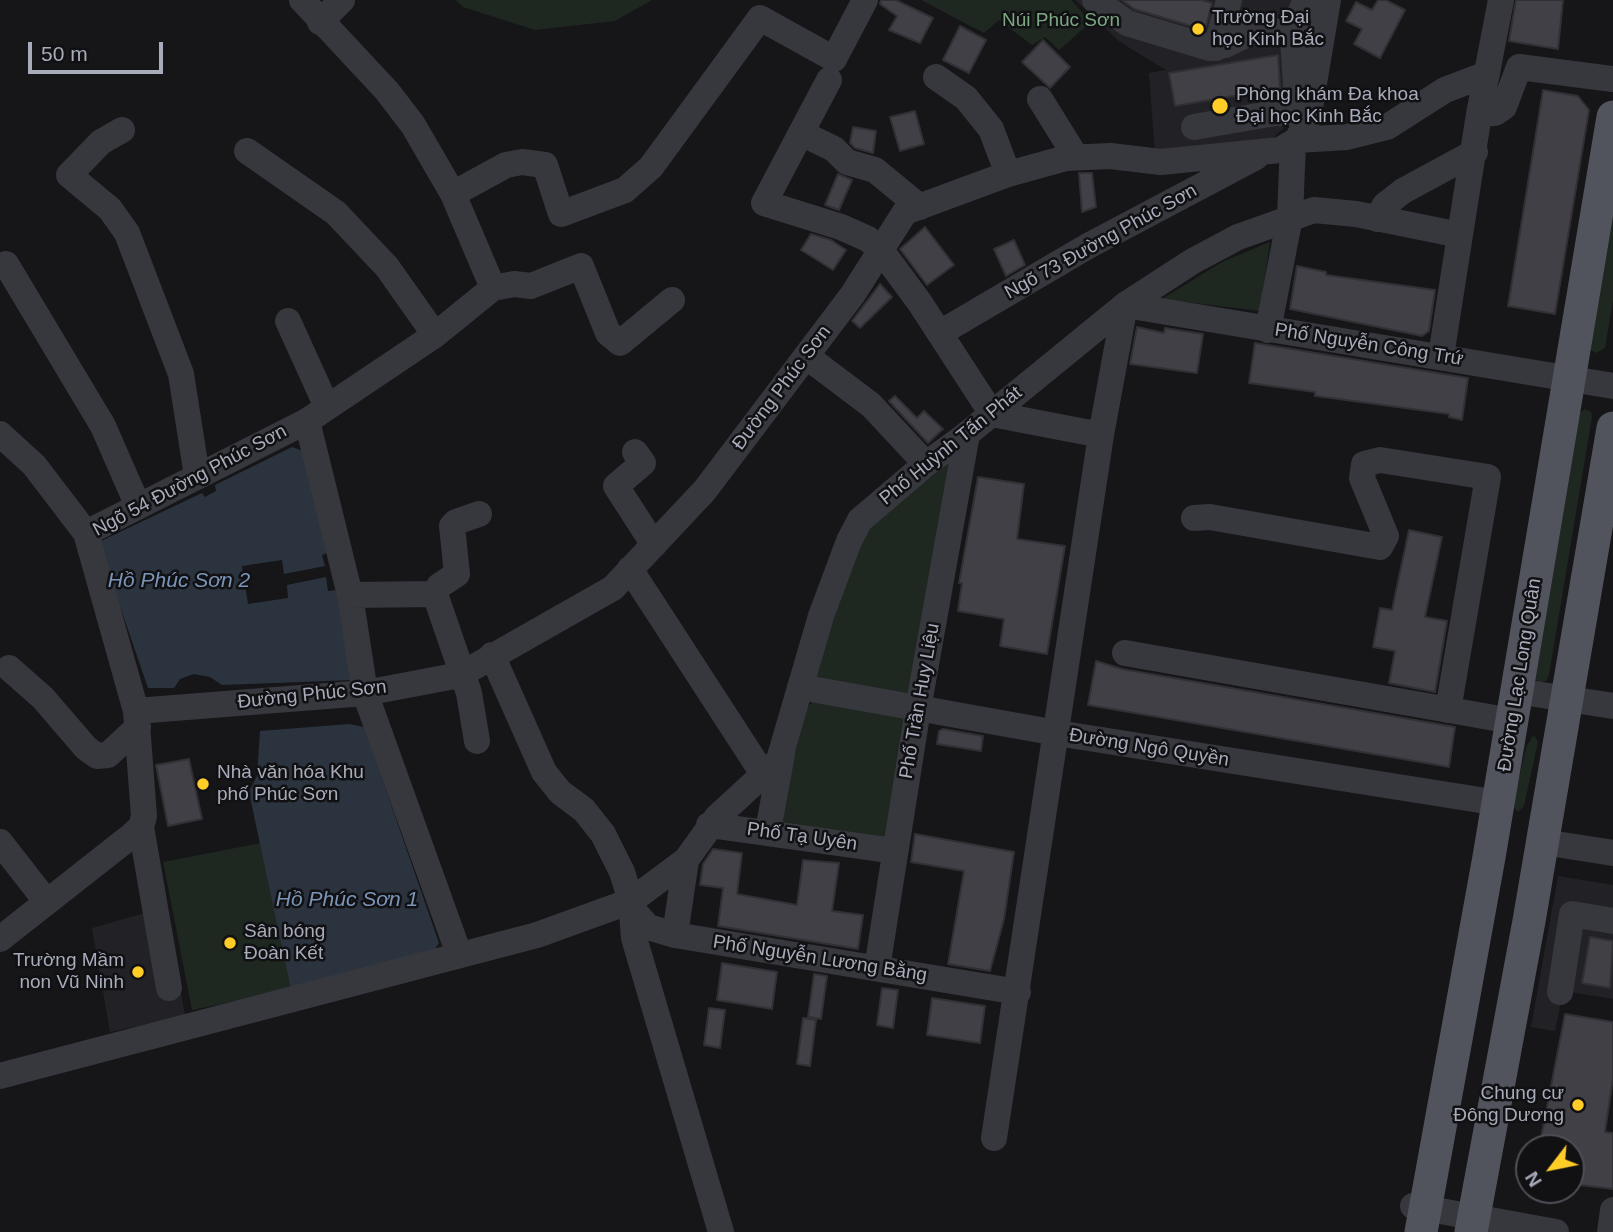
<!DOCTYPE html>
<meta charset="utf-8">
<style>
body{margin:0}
#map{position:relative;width:1613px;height:1232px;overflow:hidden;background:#161619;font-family:Arial,sans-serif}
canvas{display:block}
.north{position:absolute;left:1515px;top:1134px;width:70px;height:70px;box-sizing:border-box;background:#111114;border:2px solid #4d4f56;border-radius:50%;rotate:238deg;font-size:19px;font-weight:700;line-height:28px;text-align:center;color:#a7abba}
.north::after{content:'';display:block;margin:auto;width:24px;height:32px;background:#ffcc28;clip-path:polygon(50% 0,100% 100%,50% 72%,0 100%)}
.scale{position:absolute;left:28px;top:42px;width:135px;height:32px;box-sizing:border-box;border:4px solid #a7abba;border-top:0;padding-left:9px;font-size:21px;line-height:24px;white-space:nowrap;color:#a7abba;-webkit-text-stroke:5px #111114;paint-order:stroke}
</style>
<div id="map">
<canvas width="1613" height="1232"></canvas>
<div class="north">N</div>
<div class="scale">50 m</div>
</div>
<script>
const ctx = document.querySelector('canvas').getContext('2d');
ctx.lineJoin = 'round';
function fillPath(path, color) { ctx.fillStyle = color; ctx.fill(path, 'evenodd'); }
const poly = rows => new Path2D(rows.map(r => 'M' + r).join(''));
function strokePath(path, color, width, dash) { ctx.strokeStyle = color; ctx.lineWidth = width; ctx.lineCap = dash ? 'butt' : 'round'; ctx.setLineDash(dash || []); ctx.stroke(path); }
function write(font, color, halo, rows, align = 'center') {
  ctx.font = font + ' Arial,sans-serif'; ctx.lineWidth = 5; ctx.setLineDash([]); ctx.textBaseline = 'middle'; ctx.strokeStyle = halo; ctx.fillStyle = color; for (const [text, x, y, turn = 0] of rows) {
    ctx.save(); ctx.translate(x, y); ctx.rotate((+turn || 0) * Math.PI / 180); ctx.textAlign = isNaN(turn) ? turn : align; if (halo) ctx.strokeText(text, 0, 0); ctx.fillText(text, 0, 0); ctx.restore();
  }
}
fillPath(poly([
 [1075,0,1298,0,1288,119,1283,129,1268,142,1155,154,1149,73,1166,70,1120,42],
 [1558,876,1613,885,1613,999,1563,991,1555,1031,1531,1027],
 [166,907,185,1016,110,1032,92,928]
]), '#222226');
fillPath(poly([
 [455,0,652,0,615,21,535,30,463,7],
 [921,0,1071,0,1091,22,1059,50,1045,37,1032,45,999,20,984,33],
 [1613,219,1613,300,1605,348,1596,353,1591,350,1591,341],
 [1270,242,1260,311,1162,299,1222,262],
 [1585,409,1591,412,1592,417,1549,675,1546,681,1540,682,1534,679,1579,413],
 [948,463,950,471,915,687,906,694,815,679,831,610,860,535],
 [813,702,900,714,911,722,891,836,879,842,778,827,782,772,806,708],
 [1534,735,1538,742,1524,806,1518,812,1512,805,1527,745],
 [261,843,291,990,192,1010,163,862]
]), '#1e2720');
fillPath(poly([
 [292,447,309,453,332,551,322,555,325,566,284,574,282,560,242,566,248,604,288,598,287,585,326,577,328,591,338,590,352,680,222,685,210,677,194,674,180,679,174,688,148,688,99,545,101,541,202,493,205,497,216,491,215,485],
 [350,724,364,727,368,738,439,943,433,952,291,990,249,792,257,776,260,731]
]), '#2b343e');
const building = poly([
 [881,0,896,0,933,18,920,43,889,30,897,16,880,4,881,0],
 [1122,0,1201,0,1212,3,1205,30,1134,9,1122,0],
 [1378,0,1386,0,1405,10,1380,58,1354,44,1362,29,1346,21,1356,2,1372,10,1378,0],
 [1516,0,1563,0,1558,49,1509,41,1516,0],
 [960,26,986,40,969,73,943,60,960,26],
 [1043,40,1070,67,1050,88,1022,62,1043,40],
 [1278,55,1280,88,1175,106,1169,73,1278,55],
 [1543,90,1578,96,1589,110,1555,314,1508,306,1543,90],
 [915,111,924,144,900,151,890,117,915,111],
 [853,127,876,131,873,153,855,148,850,143,853,127],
 [1079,173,1092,173,1096,207,1082,212,1079,173],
 [838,174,852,180,839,210,825,205,838,174],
 [925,227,954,265,927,285,900,249,925,227],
 [811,234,831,240,846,250,833,270,801,250,811,234],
 [1014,240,1025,265,1006,276,994,249,1014,240],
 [1297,266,1326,272,1326,275,1435,290,1429,331,1422,336,1290,309,1297,266],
 [880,284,892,297,860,328,852,321,880,284],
 [1137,327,1164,333,1165,328,1203,334,1197,373,1130,364,1137,327],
 [1255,343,1468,378,1462,420,1449,417,1449,414,1331,398,1315,396,1315,392,1249,383,1255,343],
 [895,396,917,418,924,411,943,429,928,443,889,401,895,396],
 [978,477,1024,484,1017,539,1065,546,1047,654,1000,646,1004,619,958,611,962,583,959,583,978,477],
 [1409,530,1442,537,1425,617,1447,621,1435,692,1389,683,1395,651,1373,647,1380,608,1392,610,1409,530],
 [1096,661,1122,669,1455,727,1449,767,1088,705,1096,661],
 [943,729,983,736,981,751,937,744,939,731,943,729],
 [189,759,202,819,168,826,156,765,189,759],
 [915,834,1014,852,1004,919,990,971,948,964,964,871,911,862,915,834],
 [713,849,742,853,737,894,797,905,803,860,839,863,832,911,863,915,858,949,718,926,723,888,700,885,703,864,713,849],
 [1590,937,1613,941,1610,988,1582,983,1590,937],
 [722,963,777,972,772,1009,717,1000,722,963],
 [814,974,827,976,821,1019,808,1017,814,974],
 [882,988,898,990,893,1028,877,1025,882,988],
 [932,998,985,1006,980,1043,927,1035,932,998],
 [709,1008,725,1010,720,1048,704,1045,709,1008],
 [1565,1014,1613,1022,1613,1078,1605,1132,1613,1133,1613,1189,1571,1184,1571,1148,1539,1148,1565,1014],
 [803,1018,816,1020,810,1066,797,1064,803,1018]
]);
fillPath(building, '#404046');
strokePath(building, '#303035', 2);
strokePath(poly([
 [302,0,387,91,413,125,453,194,493,288],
 [1095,0,1127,23,1210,48,1225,45,1260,28,1285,33,1293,40,1297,100,1310,108],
 [320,22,342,0],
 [1285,33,1295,24,1306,0],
 [1216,48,1229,0],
 [936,77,966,98,991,129,1008,174],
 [829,80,764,203,841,227,868,239,881,250,920,303,992,414,1101,435],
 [1040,99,1076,157],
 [1479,114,1495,113,1504,107,1519,67,1613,79],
 [1194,127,1275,113,1309,112],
 [122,130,101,142,69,175,110,209,127,233,181,374,197,476],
 [801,133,834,149,847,162,875,170,920,207],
 [1297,140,1347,137,1387,127,1445,90,1487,74],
 [247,151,336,213,387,267,435,335],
 [453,194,506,165,522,162,545,165,561,214,625,190,651,167,760,18,834,59,865,0],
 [1377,219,1385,205,1403,191,1475,152],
 [6,264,103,426,138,506],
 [288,321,327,407],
 [1268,330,1290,217,1293,143],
 [940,333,1088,246,1256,157],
 [806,356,871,405,926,464],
 [1441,356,1479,114,1501,0],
 [307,421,350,595,365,693,459,954],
 [0,434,34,465,86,533],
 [635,452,643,463,616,486,654,545],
 [1194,518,1210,517,1380,547,1386,536,1362,478,1364,464,1380,460,1488,477,1448,710],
 [630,569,763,774],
 [350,595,435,594],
 [1125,653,1512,721],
 [492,655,544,772,560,792,584,810,603,834,622,872,631,901,634,938,721,1232],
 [9,668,43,698,86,748,97,756,108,755,138,727],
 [800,687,1057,733,1499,803],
 [1516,691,1613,706],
 [136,711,365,693,460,675,613,588,705,490,853,294,905,212,1008,174,1066,158,1110,156,1161,162,1280,150,1297,140,1308,119,1328,0],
 [477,741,469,693,435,594,439,586,457,574,452,526,456,522,479,514],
 [709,825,895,851],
 [141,827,169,988],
 [768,831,782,754],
 [0,842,46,901],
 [1543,842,1613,853],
 [632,909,648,927,675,935,1018,992],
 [675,935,686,860],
 [0,939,131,836,141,827,144,816,136,711,86,533,307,421,435,335,493,288,514,284,531,286,581,266,608,333,620,343,672,300],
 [877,968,918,709,967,434],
 [1560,992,1572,914,1613,921],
 [0,1076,537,935,631,901,686,860,717,817,779,760,821,616,849,541,860,520,926,464,962,438,1125,305,1193,261,1238,237,1314,210,1356,214,1460,235],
 [994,1138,1101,435,1125,305,1613,386],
 [1413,1206,1556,1232],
 [1610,1232,1613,1210]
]), '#37373e', 26);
strokePath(poly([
 [1421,1232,1489,857,1613,117],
 [1471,1232,1529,921,1613,428]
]), '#52545d', 33);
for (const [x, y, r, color] of [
 [1198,29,7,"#ffcc28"],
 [1220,106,9,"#ffcc28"],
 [203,784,7,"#ffcc28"],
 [230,943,7,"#ffcc28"],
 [138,972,7,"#ffcc28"],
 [1578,1105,7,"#ffcc28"]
]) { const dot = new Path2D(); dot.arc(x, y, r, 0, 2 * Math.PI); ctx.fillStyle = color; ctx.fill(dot); strokePath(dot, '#111114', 2.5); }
write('19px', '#a7abba', '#111114', [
 ["Trường Đại",1212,18],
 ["học Kinh Bắc",1212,40],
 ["Phòng khám Đa khoa",1236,95],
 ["Đại học Kinh Bắc",1236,117],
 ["Nhà văn hóa Khu",217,773],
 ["phố Phúc Sơn",217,795],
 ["Sân bóng",244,932],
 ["Đoàn Kết",244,954],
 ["Trường Mầm",124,961,"right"],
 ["non Vũ Ninh",124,983,"right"],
 ["Chung cư",1564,1094,"right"],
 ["Đông Dương",1564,1116,"right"]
], 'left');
write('19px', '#7ca783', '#111114', [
 ["Núi Phúc Sơn",1061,21]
]);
write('19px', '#a7abba', '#111114', [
 ["Ngõ 73 Đường Phúc Sơn",1101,242,-29],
 ["Phố Nguyễn Công Trứ",1369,345,9],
 ["Đường Phúc Sơn",782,388,-53],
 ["Phố Huỳnh Tấn Phát",951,446,-39],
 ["Ngõ 54 Đường Phúc Sơn",190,481,-28],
 ["Đường Lạc Long Quân",1520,675,-81],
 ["Đường Phúc Sơn",312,695,-6],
 ["Phố Trần Huy Liệu",920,701,-80],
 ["Đường Ngô Quyền",1149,748,9],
 ["Phố Tạ Uyên",802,837,8],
 ["Phố Nguyễn Lương Bằng",820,959,9]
]);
write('italic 21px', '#7a95b8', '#111114', [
 ["Hồ Phúc Sơn 2",179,581],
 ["Hồ Phúc Sơn 1",347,900]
]);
</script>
